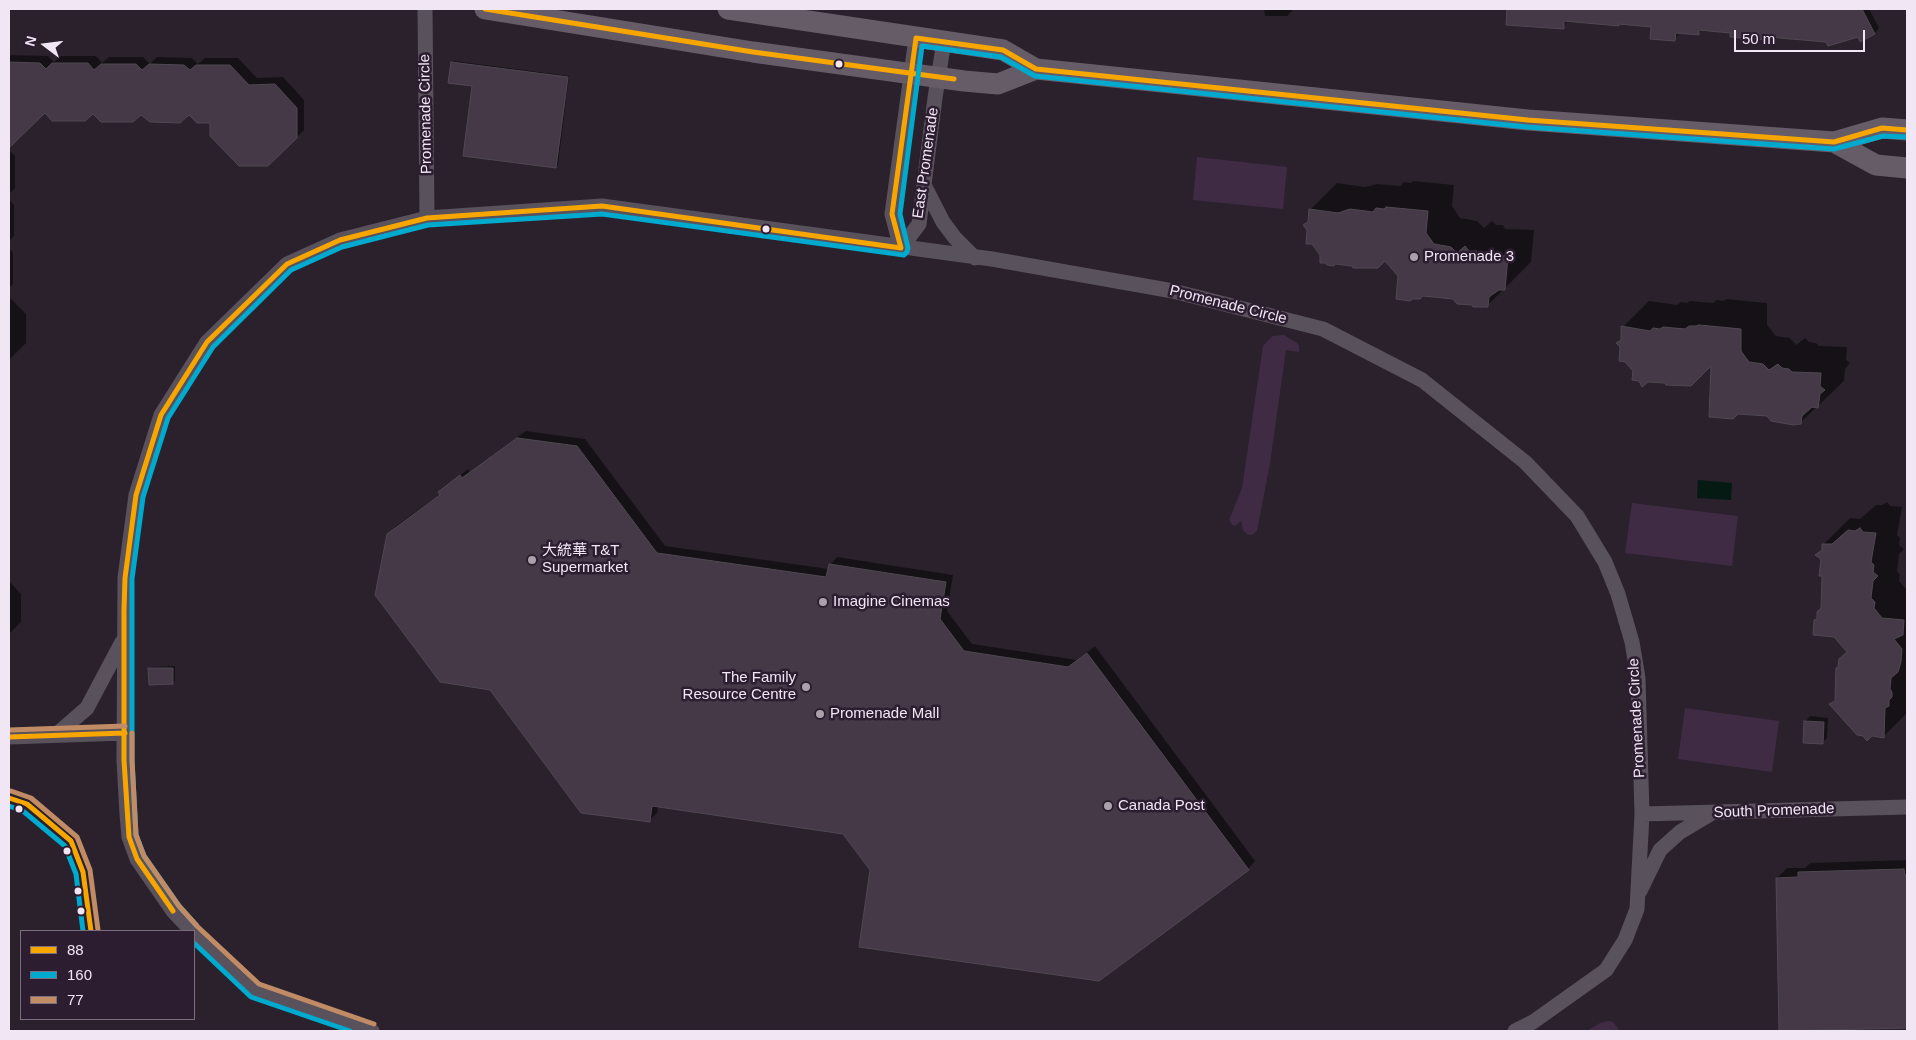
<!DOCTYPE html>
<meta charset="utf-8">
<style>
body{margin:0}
#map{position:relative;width:1916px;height:1040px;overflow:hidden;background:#2a212c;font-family:Arial,sans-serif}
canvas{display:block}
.frame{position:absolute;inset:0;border:10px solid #f1e6f3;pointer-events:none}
.legend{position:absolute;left:20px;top:930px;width:175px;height:90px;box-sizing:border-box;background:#2d1d30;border:1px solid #7b6d7e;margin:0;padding:6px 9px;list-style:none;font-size:15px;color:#f1e6f3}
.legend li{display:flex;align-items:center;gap:10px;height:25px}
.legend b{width:25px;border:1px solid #7b6d7e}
.north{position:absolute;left:20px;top:20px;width:50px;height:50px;-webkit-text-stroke:4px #2d1d30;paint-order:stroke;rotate:285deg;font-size:14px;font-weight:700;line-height:20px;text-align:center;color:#f1e6f3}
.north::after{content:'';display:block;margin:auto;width:18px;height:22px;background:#f1e6f3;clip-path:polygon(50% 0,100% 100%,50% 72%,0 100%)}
.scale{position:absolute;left:1734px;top:30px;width:131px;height:22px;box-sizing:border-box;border:2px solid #f1e6f3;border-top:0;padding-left:6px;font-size:15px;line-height:18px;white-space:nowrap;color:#f1e6f3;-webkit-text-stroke:4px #2d1d30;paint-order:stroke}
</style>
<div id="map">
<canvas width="1916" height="1040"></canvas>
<div class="frame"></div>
<ul class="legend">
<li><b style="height:6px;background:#f7a600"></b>88</li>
<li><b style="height:6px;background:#00a9ce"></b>160</li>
<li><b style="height:6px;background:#c18c65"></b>77</li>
</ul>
<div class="north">N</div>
<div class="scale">50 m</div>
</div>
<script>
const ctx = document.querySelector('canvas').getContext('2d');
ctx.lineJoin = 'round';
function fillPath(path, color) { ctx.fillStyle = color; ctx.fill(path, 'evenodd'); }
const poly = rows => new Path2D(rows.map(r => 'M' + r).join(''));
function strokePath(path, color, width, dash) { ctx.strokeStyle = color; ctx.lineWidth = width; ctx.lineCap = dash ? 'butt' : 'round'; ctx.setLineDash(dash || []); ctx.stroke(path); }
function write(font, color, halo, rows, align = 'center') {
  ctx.font = font + ' Arial,"Noto Sans SC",sans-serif'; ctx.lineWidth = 5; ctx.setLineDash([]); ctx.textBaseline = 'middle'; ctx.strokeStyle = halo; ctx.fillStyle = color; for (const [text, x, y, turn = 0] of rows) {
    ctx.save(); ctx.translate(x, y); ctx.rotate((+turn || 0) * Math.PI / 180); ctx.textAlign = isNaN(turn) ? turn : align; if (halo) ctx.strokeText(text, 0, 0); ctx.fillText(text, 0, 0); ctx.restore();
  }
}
fillPath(poly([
 [1197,157,1287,167,1283,209,1193,200],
 [1284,335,1297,343,1299,346,1299,352,1286,350,1270,463,1257,531,1252,535,1247,534,1243,530,1241,521,1235,526,1232,525,1229,520,1242,488,1263,346,1273,336],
 [1632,503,1738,516,1732,566,1625,553],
 [1685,708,1779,721,1772,772,1678,759],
 [1609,1021,1613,1022,1618,1028,1618,1031,1587,1031,1600,1023]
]), '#402b45');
fillPath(poly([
 [1698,480,1732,483,1731,500,1697,498]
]), '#041a13');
fillPath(poly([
 [1264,9,1294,9,1287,16,1265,16],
 [1508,9,1869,9,1879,28,1875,33,1861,40,1858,36,1827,41,1771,36,1768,39,1732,32,1703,29,1698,34,1680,32,1675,39,1652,26,1621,23,1619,25,1568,20,1563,28,1507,24],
 [9,55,48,56,54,62,61,56,96,56,102,63,109,57,143,57,150,64,157,57,192,58,198,64,205,58,238,58,257,78,283,77,304,100,304,130,268,165,211,122,189,113,45,111,9,147],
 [454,61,569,76,558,165,556,167,473,85,452,63],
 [9,150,15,156,15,188,9,194],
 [1413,181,1454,185,1452,206,1460,218,1477,221,1484,228,1492,221,1496,225,1503,225,1505,229,1534,230,1531,262,1487,306,1458,303,1454,298,1400,276,1385,259,1353,264,1335,263,1333,265,1321,262,1322,254,1308,229,1304,225,1309,221,1310,210,1337,183,1365,187,1377,184,1400,186,1404,182,1411,183],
 [9,199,14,205,14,236,9,241],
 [9,248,13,253,13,284,9,288],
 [9,297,26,314,26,343,9,360],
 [1726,299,1767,303,1767,325,1776,336,1790,338,1796,345,1805,338,1809,342,1816,343,1819,346,1847,347,1846,360,1850,363,1845,369,1844,381,1800,423,1712,363,1666,382,1634,371,1618,343,1622,339,1623,327,1649,301,1677,305,1681,302,1687,303,1690,301,1713,303,1717,300,1724,301],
 [526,431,585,439,665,546,829,569,830,565,837,557,953,575,947,611,972,644,1077,660,1095,646,1255,861,1248,869,844,833,658,806,657,813,649,821,389,534,396,526,441,494,440,492,448,485,468,469,470,472],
 [1887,502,1890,506,1902,507,1897,535,1900,538,1899,545,1904,549,1899,554,1897,571,1900,575,1899,581,1907,590,1907,713,1884,736,1831,704,1837,698,1848,652,1818,618,1822,608,1824,544,1850,518,1860,519,1876,505,1882,505],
 [9,581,21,594,21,622,9,634],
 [175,666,175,681,173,683,150,669,152,667],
 [1810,716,1828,718,1827,738,1822,743,1806,721],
 [1907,860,1907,1027,1781,1030,1777,878,1787,868,1805,868,1810,863]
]), '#0007');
const building = poly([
 [1507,9,1862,9,1875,34,1860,42,1858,37,1828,46,1826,42,1768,37,1768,40,1752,39,1730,37,1730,33,1699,30,1699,35,1676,33,1675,41,1650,39,1651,27,1619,24,1619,26,1564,21,1564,29,1506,25,1507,9],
 [9,62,40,63,46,69,52,63,88,63,94,70,101,64,136,64,142,70,149,64,184,65,190,70,196,65,230,65,249,85,275,84,297,108,297,138,268,166,239,166,210,136,210,123,197,123,189,115,180,123,150,122,141,115,133,122,101,122,93,114,85,121,52,121,45,113,9,148,9,62],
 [451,62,568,77,556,168,463,156,472,86,448,83,451,62],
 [1386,207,1428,211,1426,233,1434,244,1451,247,1457,253,1465,246,1469,251,1477,251,1479,255,1508,256,1505,290,1499,290,1489,297,1488,307,1473,307,1472,305,1457,304,1453,299,1423,296,1420,299,1413,299,1410,301,1396,299,1398,276,1385,261,1378,268,1353,268,1352,266,1335,264,1334,266,1327,265,1326,263,1320,263,1320,255,1312,244,1306,244,1307,230,1303,225,1308,222,1309,209,1338,213,1350,209,1373,212,1376,208,1384,209,1386,207],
 [1699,325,1741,329,1741,351,1749,362,1763,364,1769,370,1778,364,1782,368,1789,369,1792,372,1821,373,1820,386,1825,390,1820,394,1818,408,1812,407,1802,416,1801,424,1793,425,1771,421,1767,416,1738,414,1733,419,1709,417,1711,366,1691,386,1666,385,1665,383,1648,382,1642,387,1639,381,1632,380,1633,371,1625,362,1619,361,1620,347,1616,343,1621,340,1621,326,1650,331,1653,328,1660,329,1663,327,1685,329,1689,326,1696,326,1699,325],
 [517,438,577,446,657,553,826,577,829,564,946,582,940,619,964,651,1068,667,1087,653,1249,870,1099,981,859,947,870,870,843,834,652,806,650,822,581,813,490,690,440,682,375,595,387,534,440,495,438,492,460,475,462,478,517,438],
 [1860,528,1863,532,1876,533,1871,562,1874,565,1873,572,1878,576,1873,581,1871,598,1875,602,1874,608,1882,618,1904,620,1903,635,1894,639,1902,649,1901,662,1898,672,1891,678,1890,689,1892,692,1892,697,1889,700,1889,706,1885,708,1884,738,1872,736,1867,741,1863,736,1857,735,1829,704,1835,701,1836,668,1838,667,1839,659,1847,652,1834,637,1813,635,1814,620,1817,619,1817,612,1821,608,1822,576,1819,576,1821,559,1815,555,1822,550,1822,544,1832,544,1848,530,1855,531,1860,528],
 [148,668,173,668,173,684,149,685,148,668],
 [1804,721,1824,722,1823,744,1803,743,1804,721],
 [1904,869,1905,875,1907,874,1907,1028,1779,1031,1776,878,1798,877,1798,872,1904,869]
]);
fillPath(building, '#453948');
strokePath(building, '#4f4851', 1);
strokePath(poly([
 [425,9,427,218],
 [924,185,943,222,955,238,975,258],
 [901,248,919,224,935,98,944,41],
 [901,248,892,214,916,38],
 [57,734,87,708,122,642],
 [9,737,125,733],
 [1642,814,1907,807],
 [1640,891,1660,850,1680,832,1712,813],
 [192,931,173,911,137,859,129,837,127,814,124,760,125,578,136,495,161,415,207,342,287,264,340,240,427,218,602,206,992,259,1173,291,1323,329,1422,380,1525,462,1577,516,1605,562,1618,594,1632,642,1638,678,1642,814,1637,909,1625,940,1606,970,1533,1022,1515,1031],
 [194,933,255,991,372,1031]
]), '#59515b', 15);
strokePath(poly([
 [485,9,753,52,964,81,998,84,1036,69],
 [728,9,1003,50,1036,69,1528,120,1834,142,1882,128,1907,130],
 [1834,142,1876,165,1907,168]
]), '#655c67', 21);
strokePath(poly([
 [485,9,753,52,954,79],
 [9,737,125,733],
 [9,798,27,804,71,841,83,872,91,931],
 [173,911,137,859,129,837,124,760,124,610,125,578,136,495,161,415,207,342,287,264,340,240,427,218,602,206,901,248,892,214,916,38,1003,50,1036,69,1528,120,1834,142,1882,128,1907,130]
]), '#f7a600', 5);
strokePath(poly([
 [9,806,23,811,65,846,76,874,83,931],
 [197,926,179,906,144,856,136,835,132,760,132,579,143,497,168,418,213,347,291,270,342,247,428,225,602,214,904,255,907,252,908,248,900,214,922,46,1001,57,1035,76,1527,127,1834,149,1883,136,1906,137],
 [194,943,251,997,350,1031]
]), '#00a9ce', 5);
strokePath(poly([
 [9,730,125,726],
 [132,733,132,760,136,835,144,856,179,906,197,926],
 [11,791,31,798,77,837,90,870,98,930],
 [199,928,259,984,374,1024]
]), '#c18c65', 5);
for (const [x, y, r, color] of [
 [839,64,4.5,"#f1e6f3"],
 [766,229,4.5,"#f1e6f3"],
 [1414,257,5,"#aba1ad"],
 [532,560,5,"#aba1ad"],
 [823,602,5,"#aba1ad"],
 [806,687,5,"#aba1ad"],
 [820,714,5,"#aba1ad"],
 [1108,806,5,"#aba1ad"],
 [19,809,4.5,"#f1e6f3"],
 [67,851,4.5,"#f1e6f3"],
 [78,891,4.5,"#f1e6f3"],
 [81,911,4.5,"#f1e6f3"]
]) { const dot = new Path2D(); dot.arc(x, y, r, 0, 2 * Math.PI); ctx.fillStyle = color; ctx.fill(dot); strokePath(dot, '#2d1d30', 2); }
write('15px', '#f1e6f3', '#2d1d30', [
 ["Promenade Circle",426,114,-91],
 ["East Promenade",926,163,-82],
 ["Promenade Circle",1228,305,14],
 ["Promenade Circle",1637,718,-93],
 ["South Promenade",1774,811,-2]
]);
write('15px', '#f1e6f3', '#2d1d30', [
 ["Promenade 3",1424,257],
 ["大統華 T&T",542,551],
 ["Supermarket",542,568],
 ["Imagine Cinemas",833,602],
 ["The Family",796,678,"right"],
 ["Resource Centre",796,695,"right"],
 ["Promenade Mall",830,714],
 ["Canada Post",1118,806]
], 'left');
</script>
